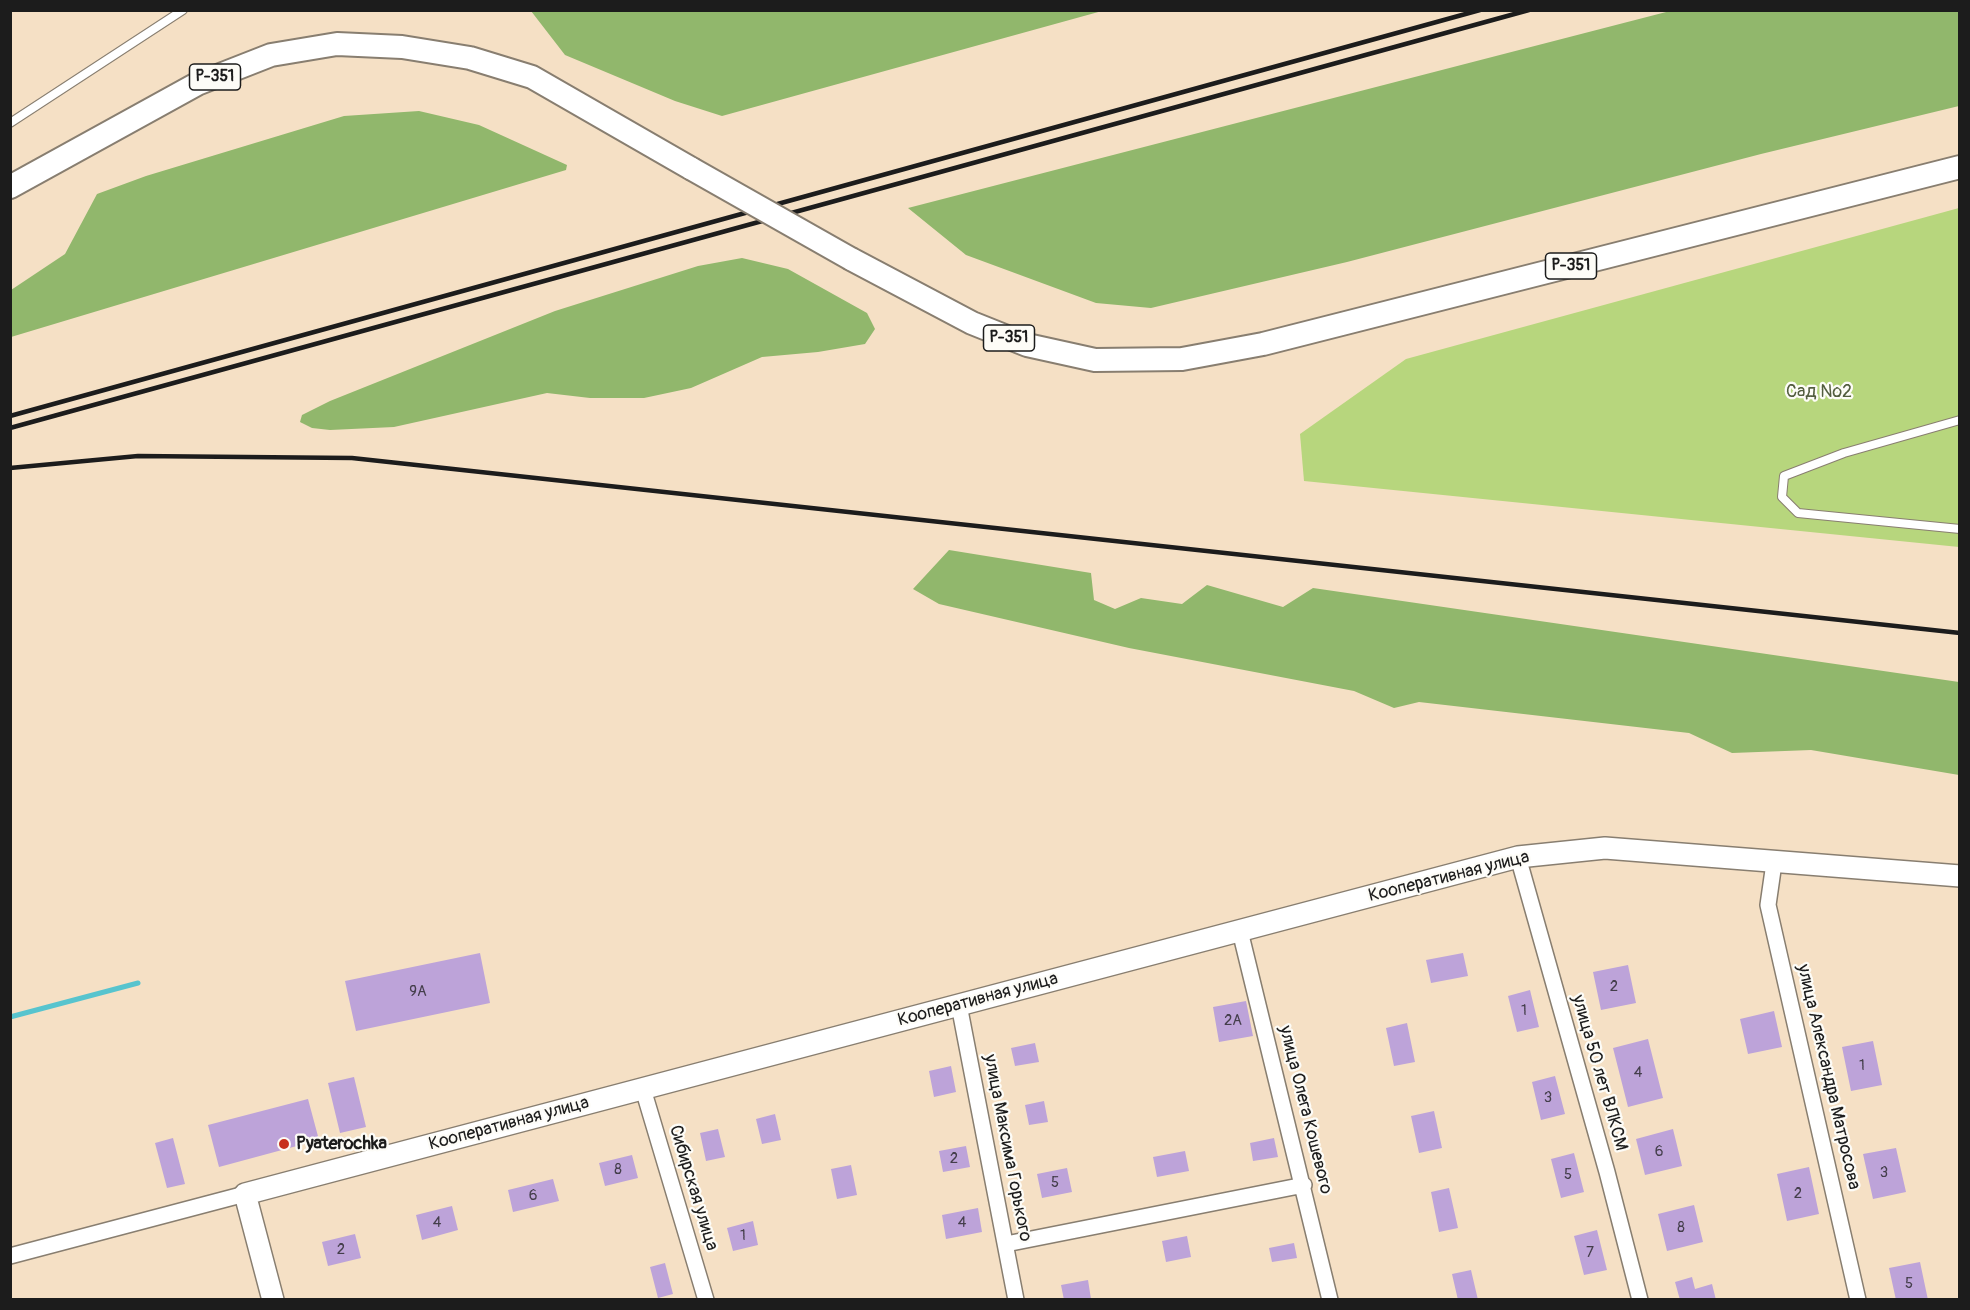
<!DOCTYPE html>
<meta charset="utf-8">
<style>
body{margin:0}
#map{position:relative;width:1970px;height:1310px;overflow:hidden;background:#f5e0c5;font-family:Pangolin,sans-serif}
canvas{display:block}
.frame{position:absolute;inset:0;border:12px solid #1c1c1c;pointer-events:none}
</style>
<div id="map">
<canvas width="1970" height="1310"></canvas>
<div class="frame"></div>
</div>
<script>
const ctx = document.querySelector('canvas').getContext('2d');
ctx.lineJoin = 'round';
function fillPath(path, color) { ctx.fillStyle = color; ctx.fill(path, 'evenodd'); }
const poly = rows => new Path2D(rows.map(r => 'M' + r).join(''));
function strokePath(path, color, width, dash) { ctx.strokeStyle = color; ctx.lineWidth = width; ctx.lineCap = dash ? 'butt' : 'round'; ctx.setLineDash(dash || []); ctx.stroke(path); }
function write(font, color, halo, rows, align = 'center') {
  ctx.font = font + ' Pangolin,sans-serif'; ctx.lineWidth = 4.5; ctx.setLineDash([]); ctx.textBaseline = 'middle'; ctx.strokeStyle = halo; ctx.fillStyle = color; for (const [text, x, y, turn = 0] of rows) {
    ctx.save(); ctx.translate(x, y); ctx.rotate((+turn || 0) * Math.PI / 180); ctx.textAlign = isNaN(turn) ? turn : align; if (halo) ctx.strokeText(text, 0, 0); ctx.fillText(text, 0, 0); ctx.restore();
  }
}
fillPath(poly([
 [1959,208,1959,547,1304,481,1300,434,1406,359]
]), '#b7d67d');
fillPath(poly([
 [531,11,1102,11,722,116,675,101,565,55],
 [1670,11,1959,11,1959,106,1761,154,1347,262,1151,308,1096,303,966,255,908,208],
 [419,111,479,125,567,165,566,170,11,337,11,290,65,254,97,194,146,176,344,116],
 [742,258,788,269,867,313,875,329,865,344,818,352,762,357,691,388,644,398,590,398,547,393,394,427,330,430,312,428,300,422,302,415,330,401,555,311,698,266],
 [949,550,1091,573,1094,600,1115,609,1141,598,1182,604,1207,585,1283,607,1313,588,1959,682,1959,775,1811,750,1732,753,1689,733,1419,702,1394,708,1354,691,1129,648,939,604,913,589]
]), '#91b76c');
strokePath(poly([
 [10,1017,138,983]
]), '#57c4ce', 5);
fillPath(poly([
 [480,953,490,1003,356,1031,345,981],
 [1463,953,1468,976,1431,983,1426,960],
 [1628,965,1636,1003,1601,1010,1593,972],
 [1530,990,1539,1027,1517,1032,1508,996],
 [1246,1001,1253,1036,1219,1042,1213,1007],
 [1774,1011,1782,1047,1748,1054,1740,1019],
 [1407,1023,1415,1062,1394,1066,1386,1028],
 [1648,1039,1663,1098,1628,1107,1613,1048],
 [1873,1041,1882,1085,1851,1091,1842,1047],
 [1035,1043,1039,1062,1015,1066,1011,1048],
 [951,1066,956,1092,934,1097,929,1071],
 [1555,1076,1565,1114,1541,1120,1532,1082],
 [354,1077,366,1127,340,1133,328,1083],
 [308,1099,319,1140,219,1167,208,1125],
 [1044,1101,1048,1122,1029,1125,1025,1105],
 [1434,1111,1442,1148,1419,1153,1411,1116],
 [775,1114,781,1140,762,1144,756,1119],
 [718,1129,725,1157,706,1161,700,1133],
 [1673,1129,1682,1166,1645,1175,1636,1139],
 [173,1138,185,1184,167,1188,155,1143],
 [1274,1138,1278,1157,1253,1161,1250,1143],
 [966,1146,970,1167,943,1172,939,1151],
 [1896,1148,1906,1192,1873,1199,1863,1154],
 [1185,1151,1189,1171,1157,1177,1153,1157],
 [1574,1153,1584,1192,1561,1198,1551,1159],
 [632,1155,638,1178,605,1186,599,1163],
 [851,1165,857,1195,837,1199,831,1169],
 [1809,1167,1819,1214,1787,1221,1777,1174],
 [1067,1168,1072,1192,1042,1198,1037,1174],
 [553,1179,559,1201,513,1212,508,1190],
 [1449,1188,1458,1228,1439,1232,1431,1192],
 [1694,1205,1703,1242,1667,1251,1658,1214],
 [452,1206,458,1230,422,1240,416,1215],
 [978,1208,982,1232,946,1239,942,1215],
 [753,1221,758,1245,733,1251,727,1228],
 [1597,1230,1607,1270,1584,1275,1574,1236],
 [355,1234,361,1258,328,1266,322,1242],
 [1187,1236,1191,1257,1166,1262,1162,1241],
 [1294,1243,1297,1258,1272,1262,1269,1248],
 [1920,1262,1928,1300,1896,1300,1889,1268],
 [665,1263,673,1294,658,1298,650,1267],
 [1471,1270,1478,1300,1458,1300,1452,1274],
 [1692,1277,1695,1289,1712,1284,1716,1300,1680,1300,1675,1282],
 [1088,1280,1091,1299,1064,1300,1061,1285]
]), '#bda3d9');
const service = poly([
 [10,123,183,10],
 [1960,420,1844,453,1784,476,1782,497,1798,513,1960,529]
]);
const minor = poly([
 [1518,857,1607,1172,1640,1300],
 [1774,863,1768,905,1858,1300],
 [1240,931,1330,1300],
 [959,1005,1016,1300],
 [643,1089,706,1300],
 [1006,1244,1304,1185],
 [10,1256,245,1194]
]);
const secondary = poly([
 [273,1300,245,1194,1518,857,1605,848,1960,876]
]);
const primary = poly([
 [10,187,197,84,271,55,337,44,402,47,470,58,532,77,692,169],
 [851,259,972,323,1027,345,1095,360,1182,359,1263,344,1960,167]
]);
strokePath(service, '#887e70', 10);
strokePath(minor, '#887e70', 18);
strokePath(secondary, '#887e70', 24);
strokePath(primary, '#887e70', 26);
strokePath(service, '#fff', 8);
strokePath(minor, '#fff', 15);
strokePath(secondary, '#fff', 21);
strokePath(primary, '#fff', 22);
strokePath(poly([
 [10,416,1480,10],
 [10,428,1529,10],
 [10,468,138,456,352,458,1960,633]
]), '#1c1c1c', 4.5);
const primaryBridge = poly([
 [692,169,851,259]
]);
strokePath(primaryBridge, '#887e70', 26, []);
strokePath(primaryBridge, '#fff', 22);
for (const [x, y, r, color] of [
 [284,1144,6,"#c8321e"]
]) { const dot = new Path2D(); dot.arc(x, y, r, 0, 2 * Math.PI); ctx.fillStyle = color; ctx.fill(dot); strokePath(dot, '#fdfcf7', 2); }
write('15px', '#443e4b', null, [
 ["2",1614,987],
 ["9А",418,992],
 ["1",1524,1011],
 ["2А",1233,1021],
 ["1",1862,1066],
 ["4",1638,1073],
 ["3",1548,1098],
 ["6",1659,1152],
 ["2",954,1159],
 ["8",618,1170],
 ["3",1884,1173],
 ["5",1568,1175],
 ["5",1055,1183],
 ["2",1798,1194],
 ["6",533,1196],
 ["4",437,1223],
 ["4",962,1223],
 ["8",1681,1228],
 ["1",743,1236],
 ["2",341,1250],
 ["7",1590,1253],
 ["5",1909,1284]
]);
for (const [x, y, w] of [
 [215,77,51],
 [1571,266,51],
 [1009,338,51]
]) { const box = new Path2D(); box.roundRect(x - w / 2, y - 13, w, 26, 4.5); ctx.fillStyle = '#fdfcf7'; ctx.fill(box); strokePath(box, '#1c1c1c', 1.5); }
write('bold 16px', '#1c1c1c', null, [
 ["Р-351",215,77],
 ["Р-351",1571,266],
 ["Р-351",1009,338]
]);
write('18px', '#525d3e', '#fdfcf7', [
 ["Сад №2",1819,392]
]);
write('18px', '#1c1c1c', '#fdfcf7', [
 ["Кооперативная улица",1449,877,-14],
 ["Кооперативная улица",978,1000,-15],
 ["улица 50 лет ВЛКСМ",1599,1073,74],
 ["улица Александра Матросова",1828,1077,77],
 ["улица Олега Кошевого",1305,1110,76],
 ["Кооперативная улица",509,1124,-15],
 ["улица Максима Горького",1007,1148,79],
 ["Сибирская улица",693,1188,73]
]);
write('bold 18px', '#1c1c1c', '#fdfcf7', [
 ["Pyaterochka",296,1144]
], 'left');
</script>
